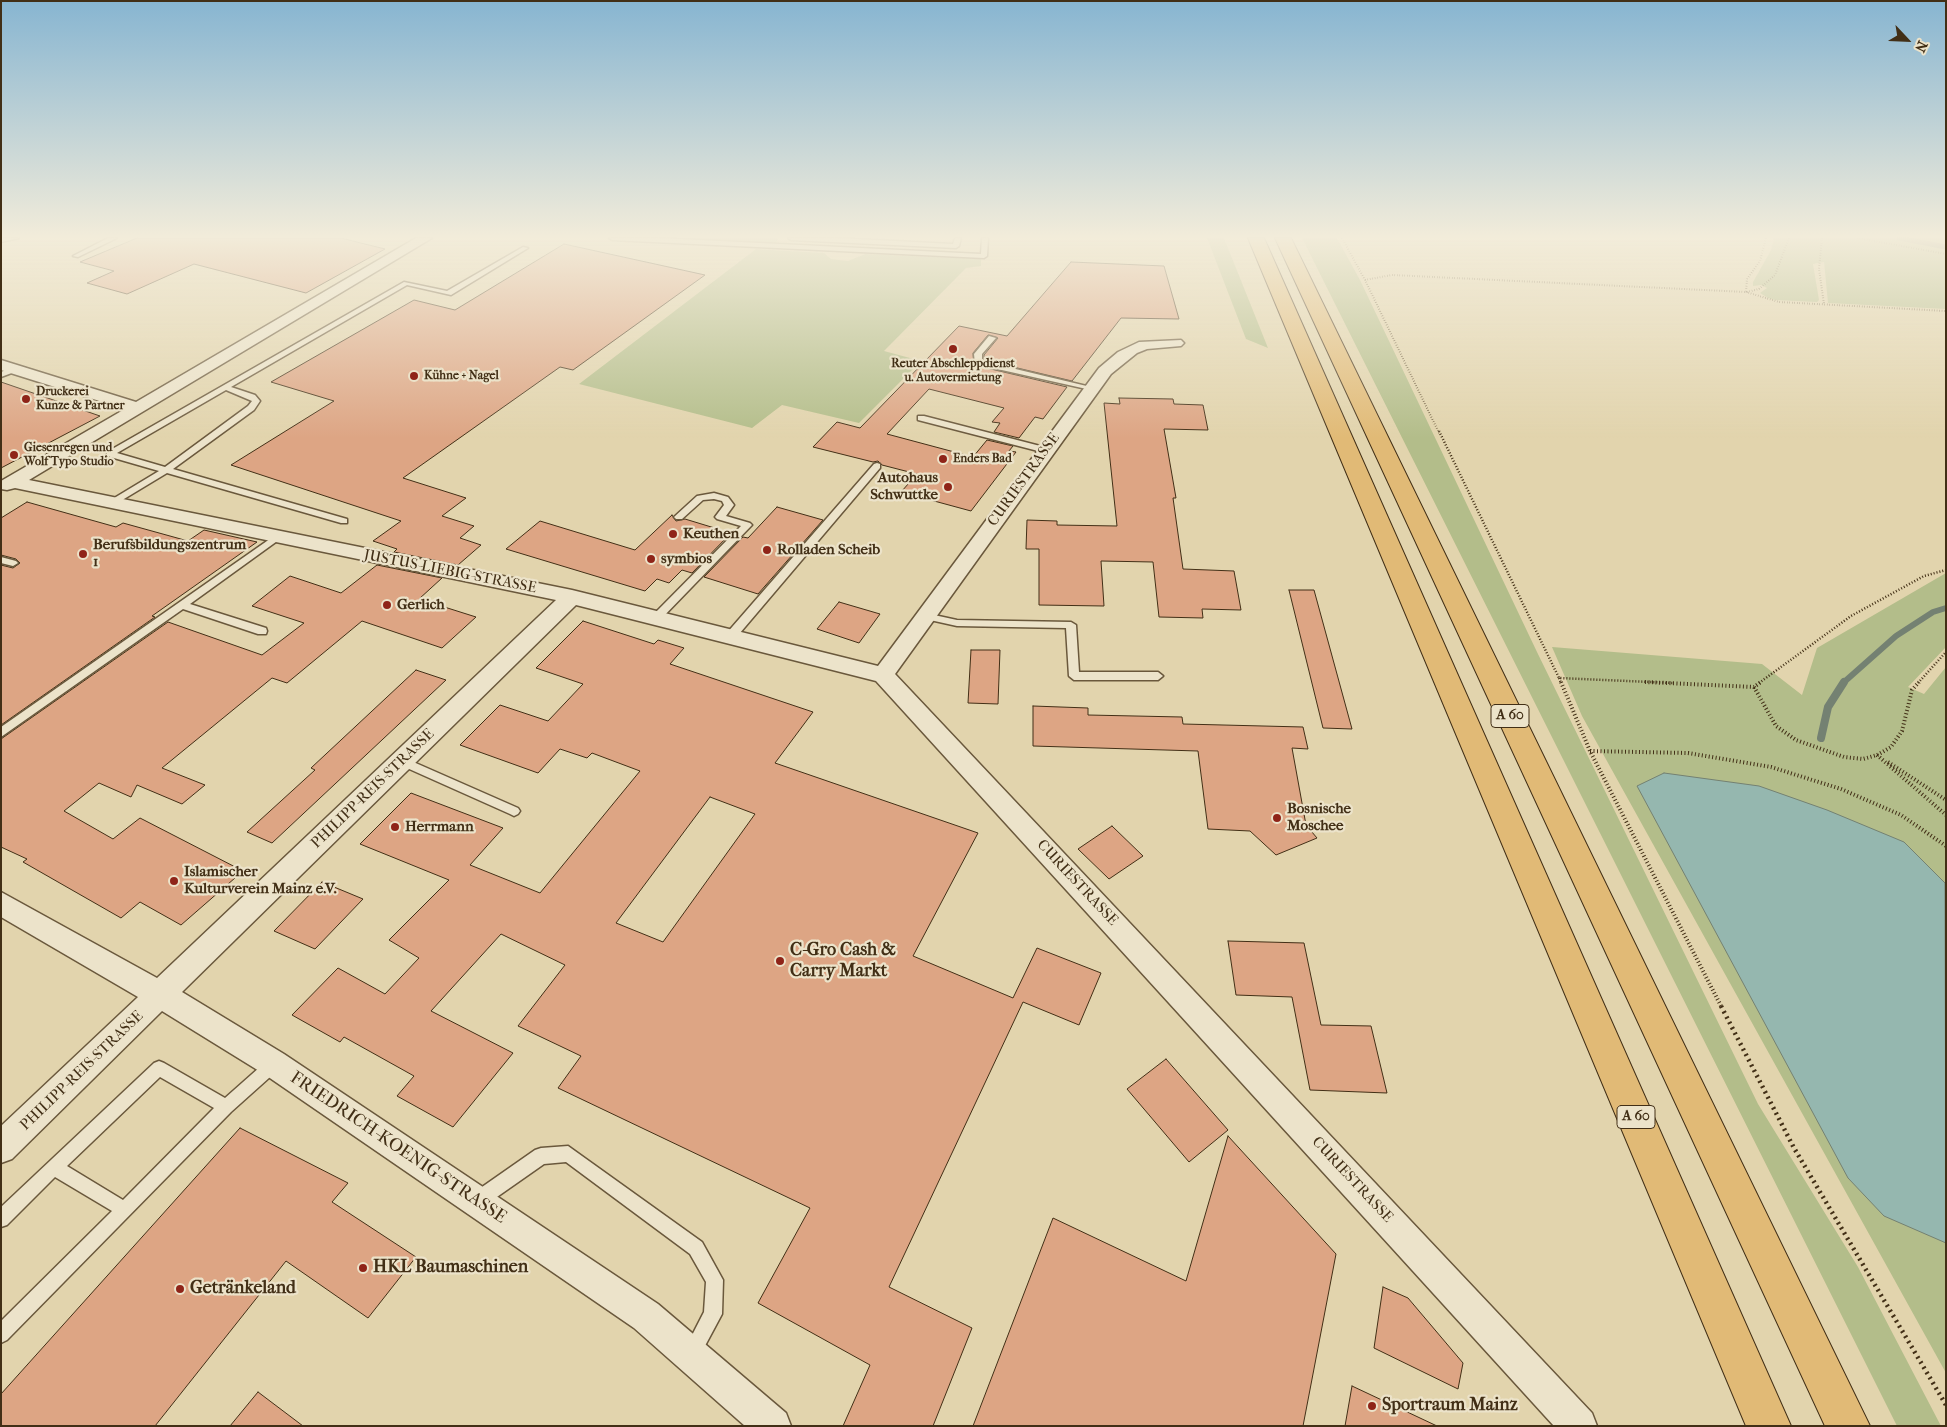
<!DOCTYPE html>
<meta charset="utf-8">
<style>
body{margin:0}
#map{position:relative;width:1947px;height:1427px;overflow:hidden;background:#e2d4ad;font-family:"IM FELL French Canon",serif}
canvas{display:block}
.frame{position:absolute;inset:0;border:2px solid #422f16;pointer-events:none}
.north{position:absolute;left:1882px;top:15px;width:50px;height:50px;-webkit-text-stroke:4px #ece3ca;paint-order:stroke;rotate:115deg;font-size:14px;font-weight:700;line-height:20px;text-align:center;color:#422f16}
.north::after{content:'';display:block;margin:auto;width:18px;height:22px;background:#422f16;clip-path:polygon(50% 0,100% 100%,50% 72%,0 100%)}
</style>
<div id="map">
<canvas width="1947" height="1427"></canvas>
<div class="frame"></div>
<div class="north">N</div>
</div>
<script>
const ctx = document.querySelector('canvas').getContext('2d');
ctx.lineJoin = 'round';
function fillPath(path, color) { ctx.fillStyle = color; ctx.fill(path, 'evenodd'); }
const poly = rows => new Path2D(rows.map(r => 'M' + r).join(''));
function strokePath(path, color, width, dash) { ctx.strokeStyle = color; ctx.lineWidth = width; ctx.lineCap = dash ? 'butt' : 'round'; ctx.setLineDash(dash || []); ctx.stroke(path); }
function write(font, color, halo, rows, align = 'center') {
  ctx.font = font + ' "IM FELL French Canon",serif'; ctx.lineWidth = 4.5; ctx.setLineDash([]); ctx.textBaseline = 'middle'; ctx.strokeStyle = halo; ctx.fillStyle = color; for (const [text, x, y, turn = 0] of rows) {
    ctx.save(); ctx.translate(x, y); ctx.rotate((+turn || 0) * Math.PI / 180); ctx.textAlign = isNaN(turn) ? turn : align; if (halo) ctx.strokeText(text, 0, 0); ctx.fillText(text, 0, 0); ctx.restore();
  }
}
fillPath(poly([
 [628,238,778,238,775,245],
 [1207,238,1224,238,1268,348,1246,339],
 [1302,238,1337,238,1360,280,1537,652,1758,1104,1858,1267,1941,1426,1897,1426],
 [1774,238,1946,238,1946,309,1828,303,1824,262,1813,264,1819,300,1817,302,1775,300,1768,298,1760,293,1767,288,1761,285,1753,286,1753,282,1771,250],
 [756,249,824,253,831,259,848,261,865,254,981,259,981,266,966,268,884,351,921,361,859,423,782,405,752,428,579,384],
 [1946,573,1946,647,1908,687,1924,694,1946,667,1946,1373,1582,716,1552,647,1762,664,1802,695,1817,648]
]), '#b3bd8a');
const water = poly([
 [1664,773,1759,786,1827,810,1904,842,1945,883,1946,1243,1884,1216,1848,1178,1637,786,1664,773]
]);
fillPath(water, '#95b7af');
strokePath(water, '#748172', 1);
strokePath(poly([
 [1899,238,1946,247]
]), '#748172', 5);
strokePath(poly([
 [1843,683,1896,636,1933,612,1946,608]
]), '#748172', 6);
strokePath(poly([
 [1821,738,1828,707,1844,682]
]), '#748172', 8);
const building = poly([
 [137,238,341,238,385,249,306,293,194,264,127,294,87,283,114,271,80,262,137,238],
 [564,244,705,275,573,370,560,367,403,478,466,498,442,516,474,526,460,538,481,545,458,565,394,552,397,549,373,541,401,521,231,465,334,401,271,382,414,300,455,310,564,244],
 [1071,262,1164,266,1179,319,1121,318,1072,381,984,360,984,355,998,338,988,335,973,353,974,365,1067,387,1043,419,1035,417,1019,438,994,432,1000,423,992,422,1004,408,929,389,887,434,973,457,987,440,1013,446,1009,451,1016,452,971,511,901,492,917,474,882,465,878,461,873,462,813,447,837,422,860,428,959,326,1007,336,1071,262],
 [1,382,100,416,1,468,1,382],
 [1119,398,1173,399,1174,404,1203,405,1208,430,1164,429,1176,498,1173,498,1183,569,1234,571,1241,610,1202,609,1203,618,1159,617,1153,562,1101,561,1104,606,1039,605,1039,549,1026,549,1027,520,1057,521,1057,525,1117,526,1104,403,1120,404,1119,398],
 [27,502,116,527,123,523,188,541,204,530,257,542,152,616,155,617,1,725,1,565,13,568,20,563,16,559,1,555,1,518,27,502],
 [777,507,823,520,758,594,704,577,743,537,748,538,777,507],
 [672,515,676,521,685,519,731,533,692,573,682,570,669,583,657,579,645,591,506,549,540,521,635,550,672,515],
 [377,565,442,578,419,599,476,617,442,648,362,621,287,683,272,678,162,768,205,785,182,804,137,785,131,797,99,783,64,811,113,839,140,818,243,871,181,925,140,902,121,918,23,862,27,859,1,847,1,739,168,622,262,655,304,623,252,606,290,576,341,593,377,565],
 [1289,590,1314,590,1352,729,1323,728,1289,590],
 [839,602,880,614,859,643,817,629,839,602],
 [583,621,654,644,658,640,684,648,670,664,813,712,775,763,978,833,913,956,1013,998,1037,948,1101,973,1079,1025,1023,1002,889,1287,972,1328,933,1426,843,1426,870,1365,758,1303,810,1208,558,1088,581,1056,518,1026,565,965,501,934,431,1011,513,1053,453,1127,397,1096,414,1076,344,1037,340,1042,292,1015,338,968,385,994,419,958,389,940,449,880,360,844,411,793,503,828,470,865,540,893,640,771,592,753,587,758,560,749,538,773,460,745,500,705,548,721,583,684,536,668,583,621],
 [710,797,755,814,663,942,616,923,710,797],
 [971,650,1000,650,998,704,968,703,971,650],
 [416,670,446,680,272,843,247,832,315,770,311,768,416,670],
 [1033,706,1088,708,1088,715,1182,717,1183,724,1303,727,1308,749,1292,748,1306,825,1317,838,1276,855,1250,831,1208,829,1198,751,1033,746,1033,706],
 [1112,826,1143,856,1109,879,1078,849,1112,826],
 [322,882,363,899,315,949,274,931,322,882],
 [1228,941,1304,943,1321,1025,1371,1026,1387,1093,1310,1090,1292,997,1236,995,1228,941],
 [1166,1059,1228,1130,1189,1162,1127,1089,1166,1059],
 [240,1128,348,1183,332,1202,416,1257,368,1318,286,1261,155,1426,1,1426,1,1394,240,1128],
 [1228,1136,1336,1254,1303,1426,973,1426,1053,1218,1186,1281,1228,1136],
 [1383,1287,1408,1298,1463,1363,1458,1389,1374,1348,1383,1287],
 [1352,1386,1437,1426,1345,1426,1352,1386],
 [258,1392,303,1426,230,1426,258,1392]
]);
fillPath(building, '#dda584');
strokePath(building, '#422f16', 1);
const service = poly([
 [1,238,19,238,1,242,1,238],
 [108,238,117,238,78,257,73,256,108,238],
 [609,238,659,238,981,254,982,238,988,238,987,256,984,258,612,240,609,238],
 [788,238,838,238,953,244,955,238,961,238,959,246,956,248,791,240,788,238],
 [523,247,528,248,451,295,407,285,231,387,255,395,260,401,254,410,173,469,347,519,347,523,341,523,167,473,114,505,108,505,106,503,159,471,107,456,107,452,404,282,447,291,523,247],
 [226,390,252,401,248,406,165,467,117,453,226,390],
 [989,336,996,338,982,354,982,361,1095,388,1091,390,975,364,974,354,989,336],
 [14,367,17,367,17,371,1,377,1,372,14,367],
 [918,416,924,416,1048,448,1049,450,1045,453,1042,452,918,420,918,416],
 [877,463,880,464,880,468,734,640,726,640,725,637,726,634,874,464,877,463],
 [714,493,728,497,734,505,726,516,750,523,752,525,660,620,652,620,651,618,652,616,741,526,717,519,715,517,724,505,722,501,714,499,703,500,682,519,676,519,674,517,697,496,714,493],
 [277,534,282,537,280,539,190,604,266,628,267,631,266,634,258,634,183,609,1,737,1,727,277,534],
 [1,557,16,561,18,563,13,566,1,563,1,557],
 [925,613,957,620,1071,622,1076,625,1079,672,1158,672,1163,676,1158,680,1074,680,1069,676,1066,628,957,626,921,618,920,616,925,613],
 [402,757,518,808,520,811,518,814,514,816,510,814,398,764,396,761,398,758,402,757],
 [274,1057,279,1059,281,1064,279,1069,231,1112,7,1340,1,1343,1,1321,112,1211,55,1177,7,1225,1,1227,1,1207,154,1063,159,1061,164,1063,225,1098,269,1059,274,1057],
 [160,1077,214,1108,123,1200,67,1166,160,1077],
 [568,1146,702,1242,723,1280,722,1314,699,1357,693,1360,687,1357,684,1351,704,1312,706,1282,690,1254,566,1162,544,1164,484,1206,478,1208,472,1206,470,1200,472,1194,535,1150,541,1148,568,1146]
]);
const minor = poly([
 [416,238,432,238,29,480,572,590,878,666,1099,368,1118,352,1139,342,1181,340,1184,343,1181,346,1147,349,1137,353,1111,374,895,674,1592,1413,1597,1426,1554,1426,876,681,576,605,182,992,284,1054,658,1304,786,1413,791,1426,745,1426,634,1328,264,1074,162,1011,12,1159,1,1163,1,1126,138,997,1,917,1,892,157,978,556,600,15,488,7,490,1,489,1,481,125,409,1,370,1,360,136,402,416,238]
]);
const motorway = poly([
 [1248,238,1264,238,1791,1426,1746,1426,1248,238],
 [1275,238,1291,238,1870,1426,1825,1426,1275,238]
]);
strokePath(service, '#6a583c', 3);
strokePath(minor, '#6a583c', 3);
strokePath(motorway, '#422f16', 2);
strokePath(poly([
 [1342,238,1365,280,1439,433],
 [1822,238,1819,269,1824,304],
 [1857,238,1946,254],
 [1365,280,1392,275,1746,292,1747,279,1760,261,1766,238],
 [1746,292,1779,302,1946,311],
 [1747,292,1759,289,1775,275,1789,238]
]), '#422f16', 2, [0.5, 2]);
strokePath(poly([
 [1439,431,1559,678,1673,683],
 [1559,678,1561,683],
 [1759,683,1851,616,1924,576,1946,570],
 [1918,683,1946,652]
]), '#422f16', 2.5, [1, 2]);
strokePath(poly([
 [1561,682,1590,751,1722,1008],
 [1645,682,1754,687,1761,682],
 [1754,687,1776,726,1796,740,1844,757,1863,759,1877,755,1891,747,1902,731,1912,690,1919,682],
 [1590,751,1688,753,1771,767,1841,789,1901,815,1946,846],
 [1877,755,1946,815],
 [1888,762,1946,800]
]), '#422f16', 4, [1, 2.5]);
strokePath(poly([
 [1721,1006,1794,1148,1946,1405]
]), '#422f16', 4.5, [2, 4]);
fillPath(service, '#ece3ca');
fillPath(minor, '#ece3ca');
fillPath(motorway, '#e1ba76');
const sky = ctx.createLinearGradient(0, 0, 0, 438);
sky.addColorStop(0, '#87b5d1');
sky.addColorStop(0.54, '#f2ecda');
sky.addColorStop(1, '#f2ecda00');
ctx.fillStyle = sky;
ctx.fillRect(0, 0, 1947, 438);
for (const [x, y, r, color] of [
 [953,349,5,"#8f2418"],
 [414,376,5,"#8f2418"],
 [26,399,5,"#8f2418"],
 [14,455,5,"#8f2418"],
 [943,459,5,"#8f2418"],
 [948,487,5,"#8f2418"],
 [673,534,5,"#8f2418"],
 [767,550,5,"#8f2418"],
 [83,554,5,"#8f2418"],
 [651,559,5,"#8f2418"],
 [387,605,5,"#8f2418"],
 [1277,818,5,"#8f2418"],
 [395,827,5,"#8f2418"],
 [174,881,5,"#8f2418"],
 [780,961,5,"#8f2418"],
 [363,1268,5,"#8f2418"],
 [180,1289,5,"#8f2418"],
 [1372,1406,5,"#8f2418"]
]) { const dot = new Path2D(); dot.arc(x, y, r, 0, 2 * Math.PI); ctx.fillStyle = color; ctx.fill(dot); strokePath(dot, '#ece3ca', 2); }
write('bold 12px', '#422f16', '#ece3ca', [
 ["Reuter Abschleppdienst",953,364,"center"],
 ["u. Autovermietung",953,378,"center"],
 ["Kühne + Nagel",424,376],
 ["Druckerei",36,392],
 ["Kunze & Partner",36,406],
 ["Giesenregen und",24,448],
 ["Wolf Typo Studio",24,462],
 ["Enders Bad",953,459]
], 'left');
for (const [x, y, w] of [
 [1510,716,38],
 [1636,1117,38]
]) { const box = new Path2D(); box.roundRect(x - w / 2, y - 11.5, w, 23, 4); ctx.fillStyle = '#ece3ca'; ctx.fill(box); strokePath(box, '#422f16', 1); }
write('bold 14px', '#422f16', null, [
 ["A 60",1510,716],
 ["A 60",1636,1117]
]);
write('bold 15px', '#422f16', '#ece3ca', [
 ["Autohaus",938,478,"right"],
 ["Schwuttke",938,495,"right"],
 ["Keuthen",683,534],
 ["Berufsbildungszentrum",93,545],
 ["1",93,562],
 ["Rolladen Scheib",777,550],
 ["symbios",661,559],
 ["Gerlich",397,605],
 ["Bosnische",1287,809],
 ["Moschee",1287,826],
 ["Herrmann",405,827],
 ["Islamischer",184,872],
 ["Kulturverein Mainz e.V.",184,889]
], 'left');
write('15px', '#422f16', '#ece3ca', [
 ["CURIESTRASSE",1024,480,-54],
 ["JUSTUS-LIEBIG-STRASSE",450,572,11],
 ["PHILIPP-REIS-STRASSE",373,789,-44],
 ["CURIESTRASSE",1077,883,47],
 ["PHILIPP-REIS-STRASSE",82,1071,-44],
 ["CURIESTRASSE",1352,1180,47]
]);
write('bold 18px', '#422f16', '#ece3ca', [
 ["C-Gro Cash &",790,951],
 ["Carry Markt",790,972],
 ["HKL Baumaschinen",373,1268],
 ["Getränkeland",190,1289],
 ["Sportraum Mainz",1382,1406]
], 'left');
write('18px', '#422f16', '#ece3ca', [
 ["FRIEDRICH-KOENIG-STRASSE",398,1148,34]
]);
</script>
